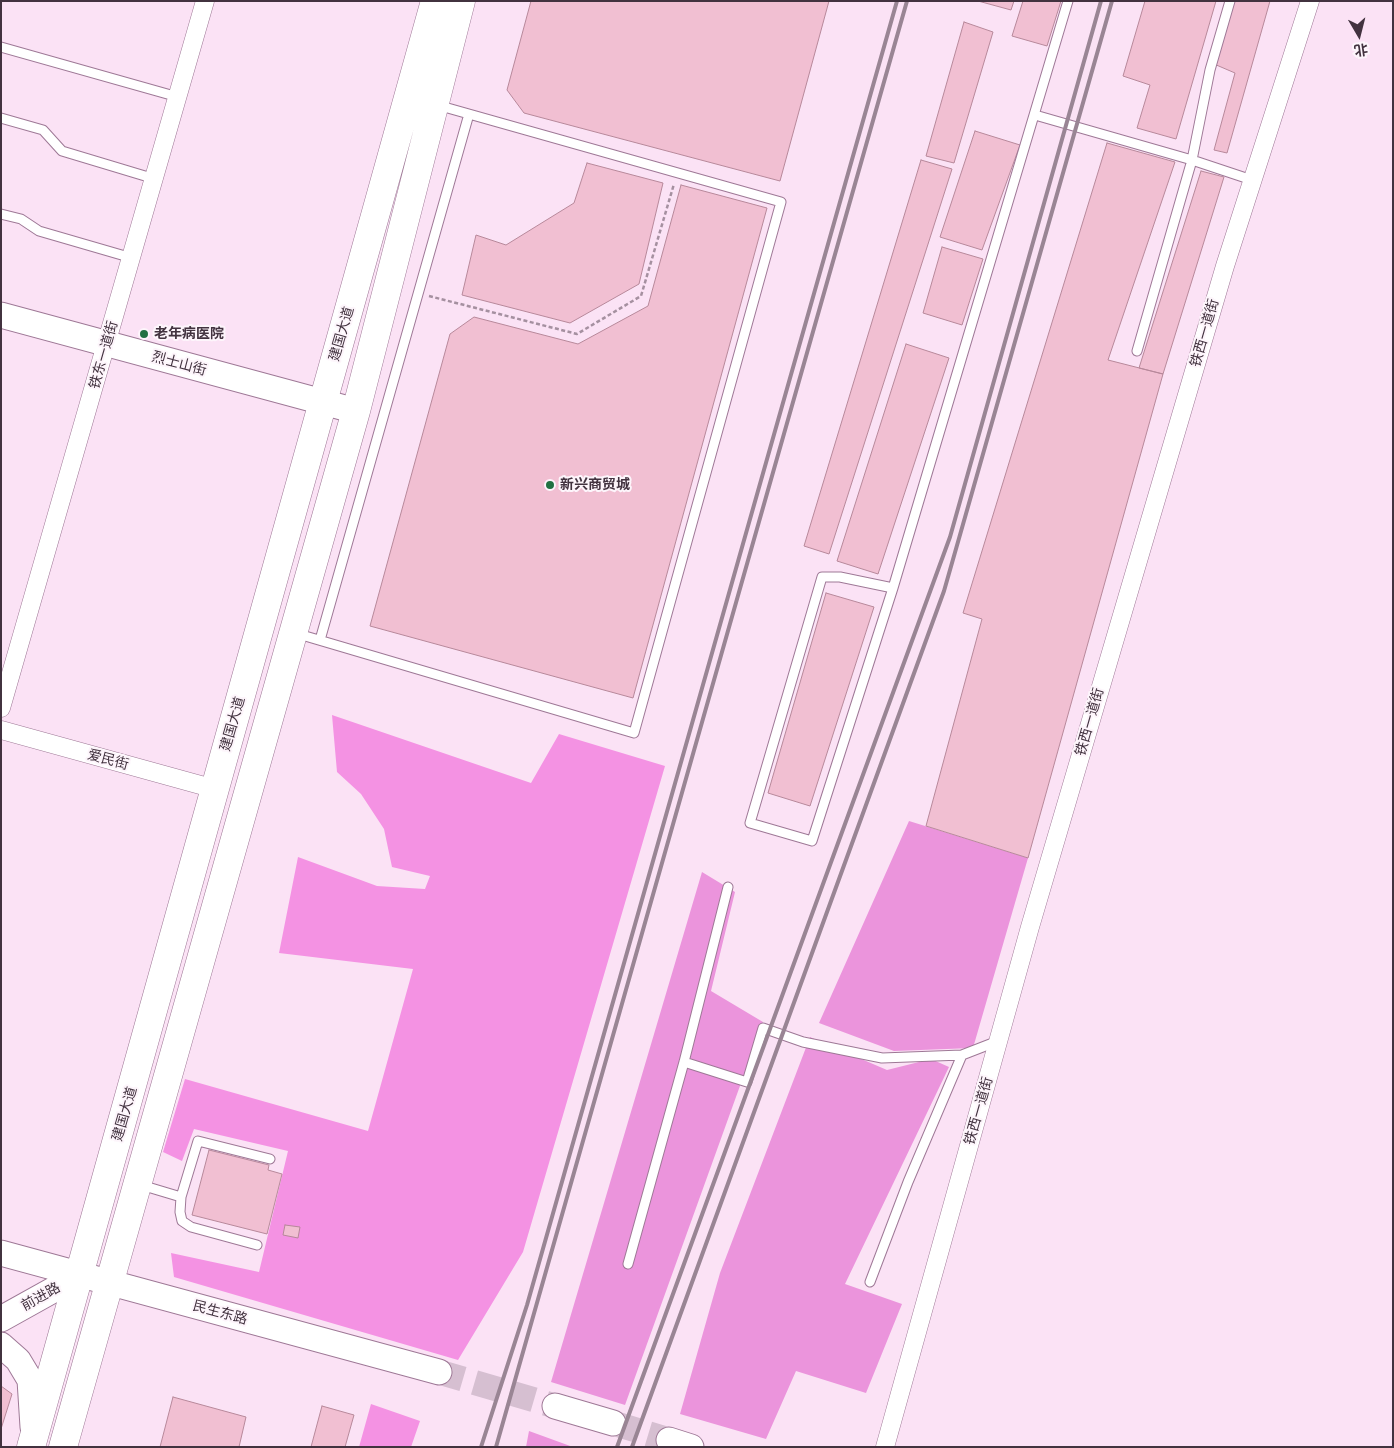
<!DOCTYPE html>
<meta charset="utf-8">
<style>
body{margin:0}
#map{position:relative;width:1394px;height:1448px;overflow:hidden;background:#fbe2f5;font-family:"Noto Serif","Noto Sans SC",serif}
canvas{display:block}
.frame{position:absolute;inset:0;border:2px solid #42323f;pointer-events:none}
.north{position:absolute;left:1334px;top:10px;width:50px;height:50px;-webkit-text-stroke:4px #fdf5fb;paint-order:stroke;rotate:172deg;font-size:14px;font-weight:700;line-height:20px;text-align:center;color:#42323f}
.north::after{content:'';display:block;margin:auto;width:18px;height:22px;background:#42323f;clip-path:polygon(50% 0,100% 100%,50% 72%,0 100%)}
</style>
<div id="map">
<canvas width="1394" height="1448"></canvas>
<div class="frame"></div>
<div class="north">北</div>
</div>
<script>
const ctx = document.querySelector('canvas').getContext('2d');
ctx.lineJoin = 'round';
function fillPath(path, color) { ctx.fillStyle = color; ctx.fill(path, 'evenodd'); }
const poly = rows => new Path2D(rows.map(r => 'M' + r).join(''));
function strokePath(path, color, width, dash) { ctx.strokeStyle = color; ctx.lineWidth = width; ctx.lineCap = dash ? 'butt' : 'round'; ctx.setLineDash(dash || []); ctx.stroke(path); }
function write(font, color, halo, rows, align = 'center') {
  ctx.font = font + ' "Noto Serif","Noto Sans SC",serif'; ctx.lineWidth = 4; ctx.setLineDash([]); ctx.textBaseline = 'middle'; ctx.strokeStyle = halo; ctx.fillStyle = color; for (const [text, x, y, turn = 0] of rows) {
    ctx.save(); ctx.translate(x, y); ctx.rotate((+turn || 0) * Math.PI / 180); ctx.textAlign = isNaN(turn) ? turn : align; if (halo) ctx.strokeText(text, 0, 0); ctx.fillText(text, 0, 0); ctx.restore();
  }
}
fillPath(poly([
 [909,821,1028,858,973,1048,894,1051,819,1023],
 [702,872,735,892,711,991,763,1022,625,1405,551,1382],
 [810,1037,887,1070,931,1059,949,1067,845,1284,902,1304,866,1393,796,1371,766,1439,680,1414,720,1273],
 [529,1431,573,1447,526,1447]
]), '#eb94dc');
fillPath(poly([
 [332,715,531,783,559,734,665,766,523,1252,458,1360,174,1277,171,1253,259,1272,288,1151,194,1129,182,1161,163,1152,185,1079,368,1131,413,969,279,953,298,857,377,886,425,889,430,876,392,867,384,829,361,794,337,772],
 [371,1404,420,1421,411,1447,359,1447]
]), '#f492e3');
const building = poly([
 [531,1,829,1,780,181,524,113,507,90,531,1],
 [978,1,1014,1,1011,10,978,1],
 [1023,1,1061,1,1047,46,1012,36,1023,1],
 [1145,1,1216,1,1176,139,1137,128,1150,85,1123,76,1145,1],
 [1233,1,1270,1,1227,153,1214,150,1235,73,1214,64,1233,1],
 [964,22,993,32,954,163,926,156,964,22],
 [975,131,1020,145,982,250,940,237,975,131],
 [1107,143,1175,162,1108,360,1163,374,1028,858,926,826,982,619,963,613,1107,143],
 [921,160,952,169,829,554,804,546,921,160],
 [587,163,663,183,639,284,570,323,462,295,476,235,506,245,574,203,587,163],
 [1201,171,1224,177,1163,374,1139,368,1201,171],
 [681,185,767,208,633,698,370,626,450,334,474,317,578,344,648,306,681,185],
 [942,247,983,259,962,325,923,313,942,247],
 [906,344,949,358,878,574,837,561,906,344],
 [826,593,874,607,810,806,768,793,826,593],
 [209,1150,269,1165,268,1170,282,1174,267,1234,192,1215,209,1150],
 [285,1225,300,1227,298,1238,283,1235,285,1225],
 [1,1386,12,1394,1,1429,1,1386],
 [173,1397,246,1417,239,1447,160,1447,173,1397],
 [322,1406,354,1415,345,1447,311,1447,322,1406]
]);
fillPath(building, '#f1bfd2');
strokePath(building, '#b7889a', 1);
strokePath(poly([
 [439,1372,555,1406],
 [613,1423,669,1440]
]), '#d6bfd1', 25, [25, 12]);
const lane = poly([
 [1,47,178,97],
 [1035,115,1192,160,1252,180],
 [1,118,43,130,62,151,155,179],
 [1,214,21,219,39,231,132,258],
 [1137,351,1192,160,1210,70,1230,1],
 [893,588,840,577,822,577,750,823,812,841,893,588,1068,1],
 [295,633,634,733,781,202,437,105],
 [320,640,469,114],
 [684,1062,747,1082,763,1028,803,1042,882,1058,962,1055],
 [141,1185,181,1197],
 [257,1245,191,1227,182,1221,180,1212,181,1197,198,1141,270,1159],
 [628,1264,684,1062,728,887],
 [870,1282,908,1182,962,1055,998,1041]
]);
const street = poly([
 [1,708,205,1],
 [1,730,215,789],
 [885,1447,1030,927,1225,266,1310,1]
]);
const secondary = poly([
 [1,315,356,411],
 [1,1253,439,1372],
 [1,1319,80,1275],
 [1,1345,18,1360,30,1380,33,1427],
 [555,1406,613,1423],
 [669,1440,691,1447]
]);
const highway = poly([
 [31,1447,435,1],
 [63,1447,356,411,461,1]
]);
strokePath(lane, '#9e7896', 11);
strokePath(street, '#9e7896', 19);
strokePath(secondary, '#9e7896', 27);
strokePath(highway, '#9e7896', 29);
strokePath(poly([
 [429,296,577,334,641,296,674,184]
]), '#a590a0', 2.5, [4, 2.5]);
strokePath(lane, '#fff', 9);
strokePath(street, '#fff', 18);
strokePath(secondary, '#fff', 25);
strokePath(highway, '#fff', 28);
strokePath(poly([
 [481,1447,527,1305,897,1],
 [496,1447,907,1],
 [617,1447,950,537,1101,1],
 [632,1447,944,591,1112,1]
]), '#998594', 4);
for (const [x, y, r, color] of [
 [144,334,5,"#217142"],
 [550,485,5,"#217142"]
]) { const dot = new Path2D(); dot.arc(x, y, r, 0, 2 * Math.PI); ctx.fillStyle = color; ctx.fill(dot); strokePath(dot, '#fdf5fb', 2); }
write('14px', '#42323f', '#fdf5fb', [
 ["铁西一道街",1205,333,-74],
 ["建国大道",342,334,-74],
 ["铁东一道街",104,355,-74],
 ["烈士山街",179,364,15],
 ["铁西一道街",1090,722,-74],
 ["建国大道",233,724,-74],
 ["爱民街",108,760,15],
 ["铁西一道街",979,1111,-74],
 ["建国大道",125,1114,-74],
 ["前进路",41,1297,-29],
 ["民生东路",220,1313,15]
]);
write('bold 14px', '#42323f', '#fdf5fb', [
 ["老年病医院",154,334],
 ["新兴商贸城",560,485]
], 'left');
</script>
